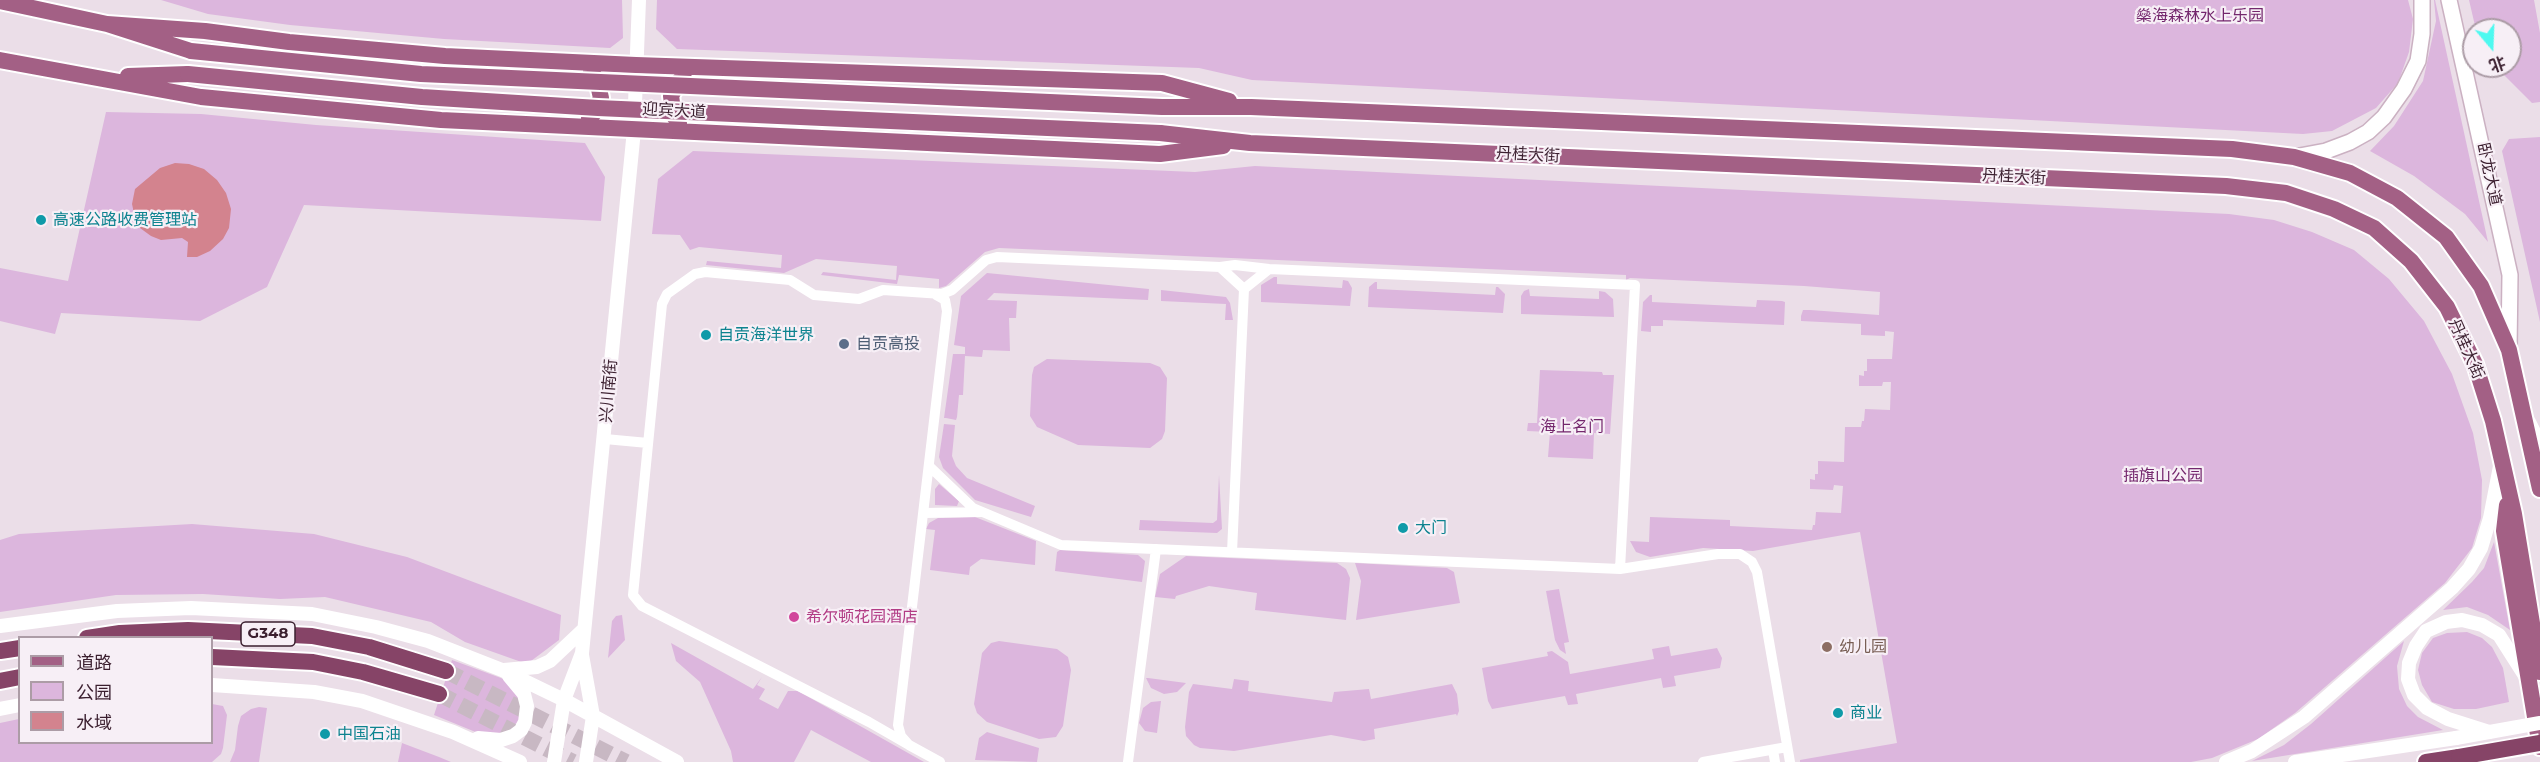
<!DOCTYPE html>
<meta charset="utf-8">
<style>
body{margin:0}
#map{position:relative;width:2540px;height:762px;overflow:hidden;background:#ebdee8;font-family:Montserrat,"Noto Sans SC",sans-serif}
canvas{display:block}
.legend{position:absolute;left:18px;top:636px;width:195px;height:108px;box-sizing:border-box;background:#f7eff6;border:2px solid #ac9ca6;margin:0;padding:8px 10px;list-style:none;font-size:18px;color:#3b1f2f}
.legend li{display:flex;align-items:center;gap:12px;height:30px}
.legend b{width:30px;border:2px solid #ac9ca6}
.north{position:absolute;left:2462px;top:18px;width:60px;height:60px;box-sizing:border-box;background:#f7eff6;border:2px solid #ac9ca6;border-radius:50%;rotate:161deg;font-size:16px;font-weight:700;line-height:24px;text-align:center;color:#3b1f2f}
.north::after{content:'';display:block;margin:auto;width:21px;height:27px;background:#4ef9f0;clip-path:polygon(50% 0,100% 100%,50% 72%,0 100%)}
</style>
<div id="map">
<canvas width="2540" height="762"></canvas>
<ul class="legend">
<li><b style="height:8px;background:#a36085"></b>道路</li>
<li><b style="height:16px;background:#dcb6dd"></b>公园</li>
<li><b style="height:16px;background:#d3838e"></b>水域</li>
</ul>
<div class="north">北</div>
</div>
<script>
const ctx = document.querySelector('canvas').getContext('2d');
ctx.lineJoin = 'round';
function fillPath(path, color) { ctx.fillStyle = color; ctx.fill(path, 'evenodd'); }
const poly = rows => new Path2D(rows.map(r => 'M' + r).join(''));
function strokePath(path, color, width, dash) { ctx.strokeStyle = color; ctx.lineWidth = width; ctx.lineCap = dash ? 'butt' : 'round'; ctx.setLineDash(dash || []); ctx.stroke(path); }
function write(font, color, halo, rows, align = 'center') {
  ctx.font = font + ' Montserrat,"Noto Sans SC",sans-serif'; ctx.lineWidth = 4.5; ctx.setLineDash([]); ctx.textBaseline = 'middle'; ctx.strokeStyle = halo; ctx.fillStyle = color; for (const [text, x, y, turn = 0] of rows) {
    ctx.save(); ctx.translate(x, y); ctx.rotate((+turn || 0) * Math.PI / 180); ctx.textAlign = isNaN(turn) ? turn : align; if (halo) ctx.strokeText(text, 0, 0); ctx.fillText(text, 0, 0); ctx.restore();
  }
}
fillPath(poly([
 [161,0,622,0,623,38,610,48,444,39,290,25,208,14],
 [657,0,2408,0,2413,19,2409,52,2398,83,2376,108,2332,131,2303,134,1252,80,1199,68,677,49,656,29],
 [2434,0,2435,0,2488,242,2465,214,2414,176,2370,151,2394,126,2423,81,2436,21],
 [2469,0,2534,0,2540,33,2540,102,2532,103,2495,66,2510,66,2510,30,2476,30],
 [106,112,201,114,316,125,585,143,605,177,601,221,304,205,267,287,200,321,61,313,55,334,0,321,0,268,68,281],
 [2540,137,2540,322,2502,151,2509,139],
 [693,151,1195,172,1255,166,2229,214,2274,220,2312,232,2354,250,2389,279,2424,321,2452,374,2473,433,2482,480,2481,518,2472,548,2445,583,2295,713,2258,739,2212,758,2191,762,1800,762,1800,760,1897,743,1860,532,1753,551,1703,548,1650,557,1636,552,1630,541,1649,542,1650,517,1730,520,1730,526,1812,530,1813,525,1815,525,1816,512,1841,513,1843,486,1834,485,1833,490,1810,489,1810,479,1815,480,1815,474,1818,474,1818,461,1844,462,1845,427,1861,427,1862,421,1864,421,1865,409,1890,410,1891,382,1883,382,1882,386,1859,386,1859,375,1864,376,1864,371,1867,371,1867,359,1892,359,1894,332,1885,331,1885,336,1861,335,1861,324,1801,321,1801,316,1803,310,1810,310,1879,315,1880,292,1804,286,1630,278,1626,280,1626,275,999,248,985,252,946,286,939,288,939,279,899,275,897,284,821,275,823,272,896,280,897,266,816,259,784,273,706,265,707,261,781,268,782,255,699,247,690,250,680,235,652,234,658,179],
 [987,273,1149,289,1148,300,994,293,987,300,1017,301,1016,318,1009,318,1010,351,983,350,982,357,965,356,963,395,959,395,957,417,956,420,946,418,944,418,953,354,965,354,965,347,954,345,961,296],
 [1274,277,1277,277,1277,284,1342,288,1343,280,1348,281,1352,288,1350,306,1261,302,1261,285],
 [1375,282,1377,282,1377,289,1495,295,1496,287,1498,287,1505,294,1503,313,1368,307,1369,287],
 [1529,289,1530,296,1599,299,1599,291,1605,292,1613,299,1614,317,1521,314,1521,296,1524,291],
 [1161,290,1226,297,1230,303,1233,320,1225,320,1226,304,1161,301],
 [1650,295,1652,295,1652,302,1756,307,1757,300,1782,301,1785,302,1784,325,1663,320,1663,326,1651,326,1651,332,1641,331,1643,302],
 [1047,359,1150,363,1160,367,1167,378,1165,431,1162,439,1150,448,1078,445,1037,427,1030,416,1032,375,1034,367],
 [1540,370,1602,372,1603,375,1614,375,1610,434,1594,433,1593,459,1548,457,1550,432,1527,431,1528,423,1537,423],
 [944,424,955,425,952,456,956,466,967,478,1035,506,1031,517,975,500,943,468,939,457],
 [1219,475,1222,529,1217,533,1139,530,1140,520,1213,523,1217,520],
 [939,484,959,501,957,506,935,505,935,489],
 [975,517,1036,541,1035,565,981,559,970,567,969,575,930,570,935,530,926,529,929,523,938,518],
 [192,524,314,534,407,557,561,615,559,640,527,664,465,642,431,622,325,597,280,599,203,594,116,595,0,612,0,540,19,534],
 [2494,542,2510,630,2488,615,2467,607,2443,610,2472,582,2484,568],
 [1060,550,1138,555,1145,561,1142,582,1055,571,1057,552],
 [1186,556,1337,563,1346,569,1350,578,1346,620,1255,610,1257,593,1209,586,1176,596,1175,599,1155,597,1160,574],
 [1355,563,1447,568,1454,572,1460,603,1356,620,1361,581],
 [1559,589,1569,642,1564,643,1566,654,1560,650,1555,640,1546,591],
 [622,615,625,640,608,658,612,621,616,616],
 [2467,632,2482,638,2492,647,2503,668,2509,702,2476,709,2454,709,2432,702,2422,685,2418,670,2422,653,2433,638,2447,633],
 [999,641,1057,649,1068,657,1071,670,1063,726,1056,737,1039,739,987,722,977,713,974,704,982,653,991,643],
 [2404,641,2397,666,2399,689,2407,706,2418,717,2443,730,2252,761,2284,745,2311,724],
 [671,643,753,689,762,677,757,685,765,689,759,699,778,709,788,691,798,691,924,762,871,762,811,730,794,762,733,762,731,751,700,682,676,661],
 [1669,646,1671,656,1717,648,1722,658,1720,668,1674,676,1676,686,1663,688,1661,678,1576,694,1578,704,1568,705,1565,696,1492,709,1488,701,1482,668,1548,656,1547,652,1552,651,1568,662,1570,674,1654,659,1652,649],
 [452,660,501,678,511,684,521,699,520,719,512,728,498,735,478,733,434,715],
 [1146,678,1148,678,1186,683,1177,692,1164,694,1151,688],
 [1234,679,1249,681,1248,691,1332,702,1334,692,1369,689,1371,699,1452,684,1457,694,1459,711,1457,716,1456,714,1374,729,1375,739,1364,741,1331,735,1234,751,1200,748,1194,745,1186,736,1185,727,1189,692,1193,684,1232,689],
 [1161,701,1157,733,1145,731,1139,723,1143,708,1151,702],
 [212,704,223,706,227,715,223,748,221,754,212,762,0,762,0,723,19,719,20,742,212,742],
 [259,707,267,708,259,762,230,762,235,750,238,726,241,716,251,709],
 [987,732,1039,748,1037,762,975,760,979,738],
 [402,743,439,757,451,762,398,762]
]), '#dcb6dd');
fillPath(poly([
 [175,163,189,164,204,169,217,180,226,193,231,209,229,228,223,239,210,251,197,257,187,257,188,242,182,238,161,240,151,236,140,228,135,218,132,204,135,189,160,168]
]), '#d3838e');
strokePath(poly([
 [446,671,626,762],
 [439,694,573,762]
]), '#c8b8c3', 16, [16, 8]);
const secondary = poly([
 [2449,0,2510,275,2509,350],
 [2294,157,2326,151,2350,142,2368,132,2384,117,2404,89,2418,61,2422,34,2422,0]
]);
const primary = poly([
 [0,1,107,24,191,51],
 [107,24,205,31,289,42,445,56,636,65,1162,83,1229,101],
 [0,60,201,97,441,120,1160,154,1223,146],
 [128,76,188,74],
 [1162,107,1251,107,2232,149,2294,157,2350,173,2397,198,2446,237,2481,286,2509,350,2540,489],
 [589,118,594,113,601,98,597,80,591,72],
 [679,123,674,116,671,96,679,81,684,78],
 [1160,133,1250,143,2226,186,2286,193,2334,209,2374,228,2411,261,2447,307,2475,364,2493,421,2514,514,2540,672],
 [2507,505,2504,531,2540,747]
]);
const trunk = poly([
 [87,638,120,633,188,630,312,636,369,647,446,671],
 [0,651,20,648],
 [212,657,313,662,363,672,439,694],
 [0,681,20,677],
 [2426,762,2459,757]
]);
strokePath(secondary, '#cbb1c2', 18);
strokePath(primary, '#fff', 20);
strokePath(trunk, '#fff', 20);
strokePath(poly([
 [1220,267,1244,289],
 [936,295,945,300,947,311,898,725,901,736,909,745,940,762],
 [605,439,648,443],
 [929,466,973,508,1061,545,1620,569,1718,554,1740,554,1752,562,1757,572,1790,762],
 [924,513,981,512],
 [1232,552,1244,289,1269,269],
 [909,745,869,722,642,606,633,595,662,304,667,294,695,274,705,272,790,280,814,295,859,299,883,290,942,294,952,290,986,260,997,257,1220,267,1235,265,1269,269,1635,285,1620,569],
 [1773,750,1775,762],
 [1128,762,1156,549],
 [1703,762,1787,747]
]), '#fff', 10);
strokePath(poly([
 [2529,422,2540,444],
 [0,626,117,611,191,608,312,614,376,627,428,641,502,670,564,700,677,762],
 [582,655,593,716,586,762],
 [504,670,537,667,550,661,584,629],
 [212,685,314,692,362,701,453,732,520,762],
 [0,709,20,705],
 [2489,732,2448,719,2427,708,2414,695,2408,679,2409,663,2416,646,2426,631,2446,622,2462,620,2482,625,2499,635,2527,679],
 [478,738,501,740,513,736,521,730,525,722,527,706,524,694,509,676],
 [554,762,564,700,582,653,634,130,639,0],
 [2226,762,2252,751,2304,717,2452,588,2469,569,2481,548,2490,518,2501,461],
 [2295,762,2456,738]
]), '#fff', 14);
strokePath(secondary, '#fff', 15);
strokePath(primary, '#a36085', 16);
strokePath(trunk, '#864467', 16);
const primaryBridge = poly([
 [191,51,421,74,1162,107],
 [188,74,422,97,598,108,1160,133]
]);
const trunkBridge = poly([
 [2459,757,2540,743]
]);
strokePath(primaryBridge, '#fff', 20, []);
strokePath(trunkBridge, '#fff', 20, []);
strokePath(poly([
 [2456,738,2540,723]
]), '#fff', 14);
strokePath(primaryBridge, '#a36085', 16);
strokePath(trunkBridge, '#864467', 16);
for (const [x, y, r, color] of [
 [41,220,6,"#0f9aa8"],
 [706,335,6,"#0f9aa8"],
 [844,344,6,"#5c6f8a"],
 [1403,528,6,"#0f9aa8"],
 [794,617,6,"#d1479c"],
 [1827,647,6,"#8d6e63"],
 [1838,713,6,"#0f9aa8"],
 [325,734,6,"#0f9aa8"]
]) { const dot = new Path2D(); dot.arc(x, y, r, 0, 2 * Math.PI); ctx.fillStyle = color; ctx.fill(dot); strokePath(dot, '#f7eff6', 2); }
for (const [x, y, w] of [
 [268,634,54]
]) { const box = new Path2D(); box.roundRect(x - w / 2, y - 12, w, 24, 4.5); ctx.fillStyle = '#f7eff6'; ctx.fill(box); strokePath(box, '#3b1f2f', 1.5); }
write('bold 15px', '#3b1f2f', null, [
 ["G348",268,634]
]);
write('16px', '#74276d', '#f7eff6', [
 ["燊海森林水上乐园",2200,16],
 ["海上名门",1572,427],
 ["插旗山公园",2163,476]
]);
write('16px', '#3b1f2f', '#f7eff6', [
 ["迎宾大道",674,111,3],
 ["丹桂大街",1528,155,3],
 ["卧龙大道",2489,174,78],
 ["丹桂大街",2014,177,3],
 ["丹桂大街",2466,349,66],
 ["兴川南街",609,391,-85]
]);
write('16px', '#0d838f', '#f7eff6', [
 ["高速公路收费管理站",53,220],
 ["自贡海洋世界",718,335],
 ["大门",1415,528],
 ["商业",1850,713],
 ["中国石油",337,734]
], 'left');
write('16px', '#4e5e75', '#f7eff6', [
 ["自贡高投",856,344]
], 'left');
write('16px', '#b23c85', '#f7eff6', [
 ["希尔顿花园酒店",806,617]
], 'left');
write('16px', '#785e54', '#f7eff6', [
 ["幼儿园",1839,647]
], 'left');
</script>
